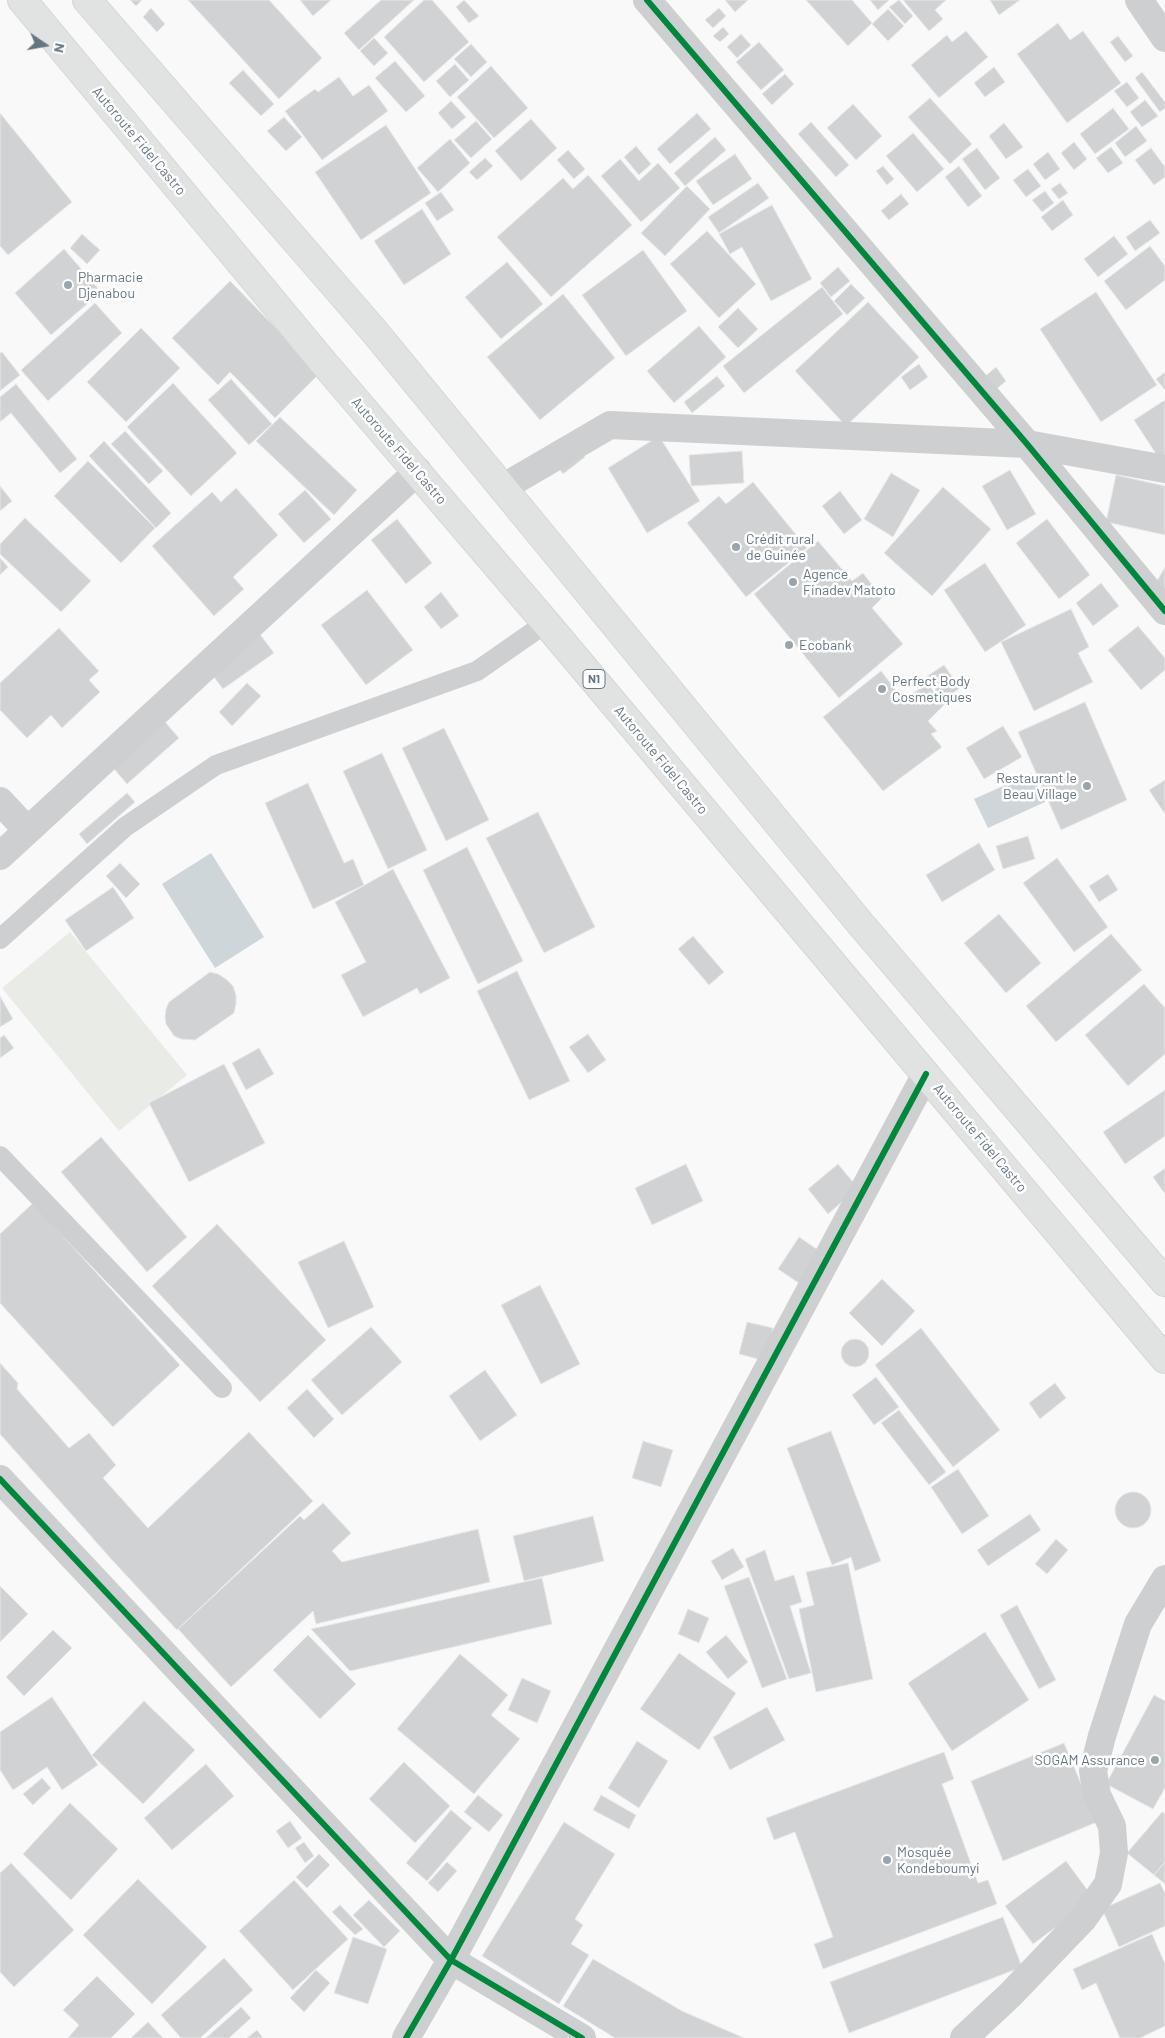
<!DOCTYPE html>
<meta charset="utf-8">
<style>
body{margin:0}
#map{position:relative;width:1165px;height:2038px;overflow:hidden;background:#f9f9f9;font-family:Barlow,sans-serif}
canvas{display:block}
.north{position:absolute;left:20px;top:20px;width:50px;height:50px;-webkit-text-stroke:4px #fff;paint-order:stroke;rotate:102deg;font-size:14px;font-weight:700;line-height:20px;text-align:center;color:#657683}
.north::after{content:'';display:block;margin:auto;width:18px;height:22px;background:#657683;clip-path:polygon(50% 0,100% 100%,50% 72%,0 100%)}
</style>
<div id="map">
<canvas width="1165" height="2038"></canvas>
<div class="north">N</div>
</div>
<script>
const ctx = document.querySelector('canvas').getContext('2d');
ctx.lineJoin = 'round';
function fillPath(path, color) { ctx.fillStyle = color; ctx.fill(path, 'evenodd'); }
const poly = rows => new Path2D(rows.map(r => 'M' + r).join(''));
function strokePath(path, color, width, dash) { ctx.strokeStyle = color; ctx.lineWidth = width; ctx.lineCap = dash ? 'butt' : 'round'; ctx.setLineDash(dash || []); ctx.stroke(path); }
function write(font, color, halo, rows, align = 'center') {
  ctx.font = font + ' Barlow,sans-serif'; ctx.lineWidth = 5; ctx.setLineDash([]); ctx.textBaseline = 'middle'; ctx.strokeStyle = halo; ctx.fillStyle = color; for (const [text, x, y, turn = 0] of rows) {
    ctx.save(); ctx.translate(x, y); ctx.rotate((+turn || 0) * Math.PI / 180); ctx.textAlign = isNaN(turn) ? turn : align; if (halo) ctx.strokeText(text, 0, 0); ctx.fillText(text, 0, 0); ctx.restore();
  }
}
fillPath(poly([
 [70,932,187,1075,119,1131,2,988]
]), '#e8ebe6');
fillPath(poly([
 [1032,773,1045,802,988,828,974,799],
 [211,853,264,937,215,968,162,884]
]), '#ced6d9');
const building = poly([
 [130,0,142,0,136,6,130,0],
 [188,0,269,0,322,58,279,99,188,0],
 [300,0,331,0,313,16,300,0],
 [381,0,414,0,359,50,344,33,381,0],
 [424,0,432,0,469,42,424,82,384,37,424,0],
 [464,0,479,16,469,23,456,7,464,0],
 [725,0,748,0,735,12,725,0],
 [806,0,852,0,872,23,848,46,806,0],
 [870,0,889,0,878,10,870,0],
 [899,0,913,16,905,24,889,7,899,0],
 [903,0,946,0,935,10,943,19,929,31,903,0],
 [990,0,1020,0,999,15,990,0],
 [151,8,165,24,157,32,143,17,151,8],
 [719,8,726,16,713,28,705,20,719,8],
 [888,9,904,26,888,41,872,24,888,9],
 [1058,23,1070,40,1083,31,1121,83,1067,123,1017,54,1058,23],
 [723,27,729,34,720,42,713,36,723,27],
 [966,31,988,57,939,98,911,65,947,35,952,42,966,31],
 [741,34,751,45,737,58,727,47,741,34],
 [1118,36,1133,56,1125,62,1110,42,1118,36],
 [374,38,388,53,374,66,360,51,374,38],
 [759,42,784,70,761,90,736,62,759,42],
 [471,44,487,62,471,77,454,59,471,44],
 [395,61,425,96,406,112,375,78,395,61],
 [455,64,469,80,450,97,436,81,455,64],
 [491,66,528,108,494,138,457,97,491,66],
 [994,67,1005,82,985,97,974,83,994,67],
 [243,70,274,104,261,116,229,83,243,70],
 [1142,72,1165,102,1165,108,1160,112,1135,78,1142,72],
 [785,74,794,84,772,105,762,94,785,74],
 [339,77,353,96,369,85,388,111,322,160,285,111,315,89,318,92,339,77],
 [1127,82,1139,98,1127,107,1114,91,1127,82],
 [930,98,972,144,950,164,908,117,930,98],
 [1145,100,1158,116,1142,127,1130,112,1145,100],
 [451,101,466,117,452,129,438,113,451,101],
 [853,104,882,136,856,160,827,128,853,104],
 [1113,108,1129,129,1095,154,1080,134,1113,108],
 [0,113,72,202,8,255,0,246,0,113],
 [697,113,711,129,670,164,657,149,697,113],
 [284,117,302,137,286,151,267,131,284,117],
 [531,119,557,148,521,181,495,151,531,119],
 [476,121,492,139,471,158,454,140,476,121],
 [811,122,849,165,836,177,798,134,811,122],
 [1004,123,1023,147,1006,159,989,136,1004,123],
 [386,125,431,193,361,240,315,172,386,125],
 [1136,126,1147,141,1125,157,1115,143,1136,126],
 [913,133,944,169,917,192,886,156,913,133],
 [715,137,726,150,685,186,674,173,715,137],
 [450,139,470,163,438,192,417,168,450,139],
 [1074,142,1087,159,1074,170,1061,153,1074,142],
 [636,146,651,164,639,175,624,157,636,146],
 [1111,147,1123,163,1108,173,1096,158,1111,147],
 [977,148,1000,178,985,190,962,159,977,148],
 [1151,148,1165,167,1165,177,1154,185,1135,160,1151,148],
 [568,150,585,169,574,179,557,160,568,150],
 [1048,152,1060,169,1045,180,1033,164,1048,152],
 [735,154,752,179,713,205,696,181,735,154],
 [485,158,493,166,477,180,469,172,485,158],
 [620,159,639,181,658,163,680,188,641,222,601,176,620,159],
 [883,166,894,179,887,185,876,171,883,166],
 [959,166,982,196,968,207,945,177,959,166],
 [1028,169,1041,186,1026,197,1013,180,1028,169],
 [588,175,632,225,551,297,497,237,563,178,573,189,588,175],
 [758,183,769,198,719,233,708,217,758,183],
 [1060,183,1068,193,1059,199,1051,189,1060,183],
 [687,186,710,209,665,256,641,233,687,186],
 [1045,191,1054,203,1042,212,1032,200,1045,191],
 [441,192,454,210,437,221,425,203,441,192],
 [901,194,909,204,889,220,881,211,901,194],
 [1063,200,1073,215,1052,231,1041,217,1063,200],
 [772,205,812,279,771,301,742,247,730,254,719,234,772,205],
 [422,209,451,254,404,285,374,241,422,209],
 [1150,220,1160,233,1135,251,1126,237,1150,220],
 [707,231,756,284,719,318,670,264,707,231],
 [82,234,100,250,87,264,70,248,82,234],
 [1114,236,1128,254,1098,277,1084,259,1114,236],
 [1150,246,1165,266,1165,280,1126,310,1104,281,1150,246],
 [64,249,101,292,51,335,15,293,64,249],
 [643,250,687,311,626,356,582,295,643,250],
 [507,262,543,304,501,339,465,297,507,262],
 [838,267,850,281,831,297,820,283,838,267],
 [230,281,320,373,275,418,230,372,218,385,172,338,230,281],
 [851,284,865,298,847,315,834,301,851,284],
 [822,287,843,314,744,393,723,366,822,287],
 [1096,292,1157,385,1101,422,1040,329,1096,292],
 [563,294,615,358,540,420,487,357,563,294],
 [868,302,919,357,846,426,795,371,868,302],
 [95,303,122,333,48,401,21,370,95,303],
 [738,308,758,329,738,348,718,327,738,308],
 [699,326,726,357,674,403,647,371,699,326],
 [141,328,180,368,126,422,87,382,141,328],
 [2,352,20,375,0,391,0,353,2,352],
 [919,364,928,377,910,390,901,377,919,364],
 [996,367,1006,381,994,391,983,378,996,367],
 [1165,372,1165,390,1156,379,1165,372],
 [717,376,725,386,692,413,684,402,717,376],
 [231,379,272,424,249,445,208,400,231,379],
 [173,383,237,453,191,496,127,427,173,383],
 [16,384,77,459,60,473,11,413,0,422,0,397,16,384],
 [1165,400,1165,456,1160,460,1134,420,1165,400],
 [280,417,357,490,334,515,256,441,280,417],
 [125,431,163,471,149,484,111,444,125,431],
 [659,436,700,501,647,533,608,468,659,436],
 [104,441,171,513,156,528,89,456,104,441],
 [578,448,585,457,563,474,556,465,578,448],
 [742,451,744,483,691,486,689,455,742,451],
 [88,461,155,528,121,563,54,496,88,461],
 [1010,470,1036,514,1007,530,982,486,1010,470],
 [891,473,920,490,893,537,864,519,891,473],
 [1116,475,1165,486,1165,535,1106,522,1116,475],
 [753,482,807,548,746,597,687,523,719,496,726,504,753,482],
 [0,486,12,501,0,511,0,486],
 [943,487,991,529,932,596,884,553,943,487],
 [236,488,278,535,233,577,244,589,214,616,152,546,212,492,221,502,236,488],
 [305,490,331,519,304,543,278,514,305,490],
 [840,491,862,520,844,534,822,506,840,491],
 [25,518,91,581,61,612,0,554,0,544,25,518],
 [397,519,432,563,406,584,371,540,397,519],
 [1047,519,1090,575,1059,599,1016,543,1047,519],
 [818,541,852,581,863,573,882,598,872,608,903,644,839,698,754,594,818,541],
 [0,558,8,567,0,575,0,558],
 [985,563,1026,625,985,652,944,590,985,563],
 [1165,567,1165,594,1153,588,1165,567],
 [1101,583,1119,606,1093,626,1076,603,1101,583],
 [367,590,413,650,366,685,321,625,367,590],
 [441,592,459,616,441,629,424,607,441,592],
 [1071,609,1089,647,1078,653,1093,682,1034,711,1001,642,1071,609],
 [1138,626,1165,658,1165,670,1141,690,1108,650,1138,626],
 [59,628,99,671,89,680,100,692,62,728,51,715,27,738,0,710,0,683,59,628],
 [259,633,274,653,223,689,208,669,259,633],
 [944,665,960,688,943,700,926,677,944,665],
 [881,671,903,699,928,684,944,705,928,721,937,731,931,734,942,747,883,791,823,717,881,671],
 [247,683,261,696,232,726,219,712,247,683],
 [1085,702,1127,800,1061,830,1018,732,1085,702],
 [159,715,179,738,127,784,108,762,159,715],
 [1003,726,1022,757,984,779,966,748,1003,726],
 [444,728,489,820,446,841,402,748,444,728],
 [382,753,427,850,388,869,343,771,382,753],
 [1165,780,1165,814,1149,790,1165,780],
 [308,783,344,863,353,859,364,885,313,909,265,803,308,783],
 [127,793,135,802,87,844,79,834,127,793],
 [538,812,595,927,544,953,486,838,538,812],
 [1028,836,1035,859,1003,869,996,846,1028,836],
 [979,843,995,870,942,902,926,875,979,843],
 [467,847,523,961,478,984,423,870,467,847],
 [1057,858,1108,927,1074,952,1023,883,1057,858],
 [120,863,140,884,126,898,106,876,120,863],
 [393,869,450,978,420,994,417,988,363,1017,341,975,366,962,335,902,393,869],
 [1108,874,1118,890,1099,902,1089,886,1108,874],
 [113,887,134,918,86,951,65,920,113,887],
 [999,914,1041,963,1006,993,964,943,999,914],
 [1111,934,1142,970,1056,1042,1026,1006,1111,934],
 [693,936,724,972,709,985,678,949,693,936],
 [517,971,570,1081,529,1100,477,991,517,971],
 [210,972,218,974,226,979,233,986,236,995,236,1004,234,1013,195,1040,181,1039,174,1036,166,1024,165,1016,166,1009,169,1002,210,972],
 [1144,984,1165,1008,1165,1054,1128,1086,1085,1035,1144,984],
 [0,996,13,1019,0,1027,0,996],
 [588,1034,606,1060,588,1073,569,1047,588,1034],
 [4,1035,14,1048,0,1058,0,1038,4,1035],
 [259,1048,274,1074,246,1090,232,1063,259,1048],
 [224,1064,265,1143,189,1182,149,1103,224,1064],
 [1165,1090,1165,1136,1125,1164,1103,1132,1165,1090],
 [101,1137,187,1237,147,1272,61,1172,101,1137],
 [686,1164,703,1201,652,1225,635,1188,686,1164],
 [838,1164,858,1188,828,1214,808,1189,838,1164],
 [1165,1168,1165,1194,1153,1177,1165,1168],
 [33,1203,180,1365,113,1427,0,1303,0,1234,33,1203],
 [217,1224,326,1340,260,1402,152,1286,217,1224],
 [799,1237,824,1254,803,1286,778,1269,799,1237],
 [344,1241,374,1307,328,1328,298,1262,344,1241],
 [882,1279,915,1311,882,1346,849,1313,882,1279],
 [540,1285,580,1364,541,1384,501,1305,540,1285],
 [747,1322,773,1328,765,1361,739,1354,747,1322],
 [371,1327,402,1362,342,1415,311,1380,371,1327],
 [921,1328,1000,1430,953,1467,875,1365,921,1328],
 '841 1353a14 14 0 1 1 28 0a14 14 0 1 1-28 0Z',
 [0,1363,18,1383,17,1389,69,1448,89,1433,116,1465,103,1478,148,1528,249,1432,313,1501,177,1630,113,1561,0,1434,0,1363],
 [485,1370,517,1415,480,1441,449,1396,485,1370],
 [876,1377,899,1407,874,1425,852,1395,876,1377],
 [1055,1383,1066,1398,1040,1419,1029,1403,1055,1383],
 [307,1389,334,1419,314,1438,287,1408,307,1389],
 [899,1410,946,1472,929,1485,881,1423,899,1410],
 [831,1431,881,1561,855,1571,851,1557,832,1565,787,1448,831,1431],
 [643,1441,673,1450,661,1487,632,1478,643,1441],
 [958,1469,989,1516,962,1534,931,1487,958,1469],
 '1115 1510a18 18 0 1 1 36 0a18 18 0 1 1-36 0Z',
 [323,1503,351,1533,332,1551,342,1562,478,1529,490,1582,316,1624,313,1611,231,1687,178,1629,300,1516,304,1520,323,1503],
 [1030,1514,1041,1530,988,1566,977,1550,1030,1514],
 [593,1516,604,1561,524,1581,513,1536,593,1516],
 [1056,1539,1068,1550,1047,1574,1035,1564,1056,1539],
 [733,1548,744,1567,722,1580,711,1561,733,1548],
 [765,1550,775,1581,794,1575,802,1602,790,1606,811,1673,789,1679,745,1559,765,1550],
 [848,1563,873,1679,816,1692,799,1609,814,1605,806,1572,848,1563],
 [749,1577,787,1679,762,1688,724,1586,749,1577],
 [542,1578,552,1624,350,1671,311,1629,542,1578],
 [0,1586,28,1614,0,1642,0,1586],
 [1017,1605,1056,1680,1039,1689,1000,1615,1017,1605],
 [688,1609,709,1618,699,1643,678,1634,688,1609],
 [53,1630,72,1648,24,1696,6,1677,53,1630],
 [985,1632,1029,1700,952,1751,908,1683,985,1632],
 [308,1635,356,1684,320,1719,273,1670,308,1635],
 [726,1635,748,1662,728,1679,706,1652,726,1635],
 [679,1653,736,1693,699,1750,640,1709,679,1653],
 [460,1654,508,1695,491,1715,520,1739,474,1794,397,1729,460,1654],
 [522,1678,551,1691,537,1723,508,1710,522,1678],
 [1154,1695,1165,1701,1165,1788,1153,1809,1106,1784,1154,1695],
 [52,1697,98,1765,62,1790,47,1767,13,1790,0,1770,0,1732,52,1697],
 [144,1701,195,1750,143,1804,92,1755,144,1701],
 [767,1707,785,1740,730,1770,713,1737,767,1707],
 [637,1741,668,1761,639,1808,608,1788,637,1741],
 [1064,1743,1097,1822,1003,1861,971,1781,1064,1743],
 [944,1752,954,1779,942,1784,978,1883,988,1880,997,1904,823,1969,814,1944,833,1937,795,1832,774,1840,766,1818,944,1752],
 [404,1762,450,1806,415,1843,369,1799,404,1762],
 [206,1764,234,1796,172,1850,144,1818,206,1764],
 [42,1778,51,1788,33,1805,23,1794,42,1778],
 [478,1795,503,1815,489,1832,464,1812,478,1795],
 [601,1795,636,1815,629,1829,593,1810,601,1795],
 [70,1803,118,1849,71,1900,23,1854,70,1803],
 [451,1810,472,1828,427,1881,406,1863,451,1810],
 [1162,1812,1165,1814,1165,1862,1154,1875,1127,1853,1162,1812],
 [290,1821,302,1838,288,1848,276,1831,290,1821],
 [564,1822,615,1854,575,1919,583,1925,571,1944,589,1955,559,2004,482,1956,564,1822],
 [304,1842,314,1856,305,1863,295,1848,304,1842],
 [319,1854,330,1865,307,1888,296,1877,319,1854],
 [1066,1861,1094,1899,1033,1944,1005,1906,1066,1861],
 [447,1862,457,1871,438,1892,428,1883,447,1862],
 [1165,1862,1165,1884,1154,1875,1165,1862],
 [11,1863,74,1930,14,1987,0,1972,0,1873,11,1863],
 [138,1879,207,1947,152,2004,83,1935,138,1879],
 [294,1880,348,1939,293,1990,239,1931,294,1880],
 [1160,1883,1165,1893,1165,1926,1119,1947,1102,1909,1160,1883],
 [369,1900,400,1931,384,1947,353,1915,369,1900],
 [340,1905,363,1929,355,1935,332,1912,340,1905],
 [1003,1917,1022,1967,849,2033,830,1982,1003,1917],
 [1152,1934,1165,1964,1165,2026,1140,2038,1120,2038,1096,1983,1082,1990,1073,1969,1152,1934],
 [353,1937,387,1949,368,2004,334,1993,353,1937],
 [224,1958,253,1990,200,2038,181,2038,161,2015,224,1958],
 [593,1959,682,2011,744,2038,615,2038,563,2006,593,1959],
 [316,1970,330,1983,304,2012,290,1998,316,1970],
 [97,1976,135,2014,111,2038,68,2038,79,2025,63,2010,97,1976],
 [241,2007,251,2018,229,2038,206,2038,241,2007],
 [148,2022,163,2038,131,2038,148,2022],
 [257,2030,263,2038,247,2038,257,2030]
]);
fillPath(building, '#d0d2d3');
strokePath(building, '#e8e8e8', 1);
const highway = poly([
 [22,0,323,362,546,623,1165,1359],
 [87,0,374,331,859,922,1165,1282]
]);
strokePath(highway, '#d5d6d6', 30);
strokePath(poly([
 [0,939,125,827,216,765,477,671,546,623],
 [0,1156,222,1388]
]), '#cecfd0', 20);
strokePath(poly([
 [647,0,1027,444,1165,611],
 [1139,0,1165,38],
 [502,488,610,425,1027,444,1165,469],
 [0,801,27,830],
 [0,856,418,471],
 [0,1479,451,1960,582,2038],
 [406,2038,451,1960,926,1074],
 [964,2038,1010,1995,1083,1919,1108,1884,1114,1853,1112,1826,1097,1795,1093,1771,1102,1736,1138,1624,1165,1579]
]), '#cecfd0', 28);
strokePath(highway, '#e1e2e2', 28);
strokePath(poly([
 [647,0,1027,444,1165,611],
 [0,1479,451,1960,582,2038],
 [406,2038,451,1960,926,1074]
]), '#00873e', 6);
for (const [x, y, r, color] of [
 [68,285,5,"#99a4ac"],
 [736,547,5,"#99a4ac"],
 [793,582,5,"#99a4ac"],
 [789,645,5,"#99a4ac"],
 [882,689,5,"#99a4ac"],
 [1087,786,5,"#99a4ac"],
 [1155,1760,5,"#99a4ac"],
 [887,1860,5,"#99a4ac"]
]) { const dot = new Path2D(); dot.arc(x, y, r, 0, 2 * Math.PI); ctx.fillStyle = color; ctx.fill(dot); strokePath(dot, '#fff', 2); }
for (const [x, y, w] of [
 [594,679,22]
]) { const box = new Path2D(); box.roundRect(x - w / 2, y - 9.5, w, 19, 4); ctx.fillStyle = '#fff'; ctx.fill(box); strokePath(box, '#657683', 1); }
write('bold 12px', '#657683', null, [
 ["N1",594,679]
]);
write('14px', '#657683', '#fff', [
 ["Autoroute Fidel Castro",139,141,50],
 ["Autoroute Fidel Castro",399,451,49],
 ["Autoroute Fidel Castro",661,760,50],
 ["Autoroute Fidel Castro",980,1138,50]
]);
write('14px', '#657683', '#fff', [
 ["Pharmacie",78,277],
 ["Djenabou",78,293],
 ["Crédit rural",746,539],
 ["de Guinée",746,555],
 ["Agence",803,574],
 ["Finadev Matoto",803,590],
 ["Ecobank",799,645],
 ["Perfect Body",892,681],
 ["Cosmetiques",892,697],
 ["Restaurant le",1077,778,"right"],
 ["Beau Village",1077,794,"right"],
 ["SOGAM Assurance",1145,1760,"right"],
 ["Mosquée",897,1852],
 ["Kondeboumyi",897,1868]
], 'left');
</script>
